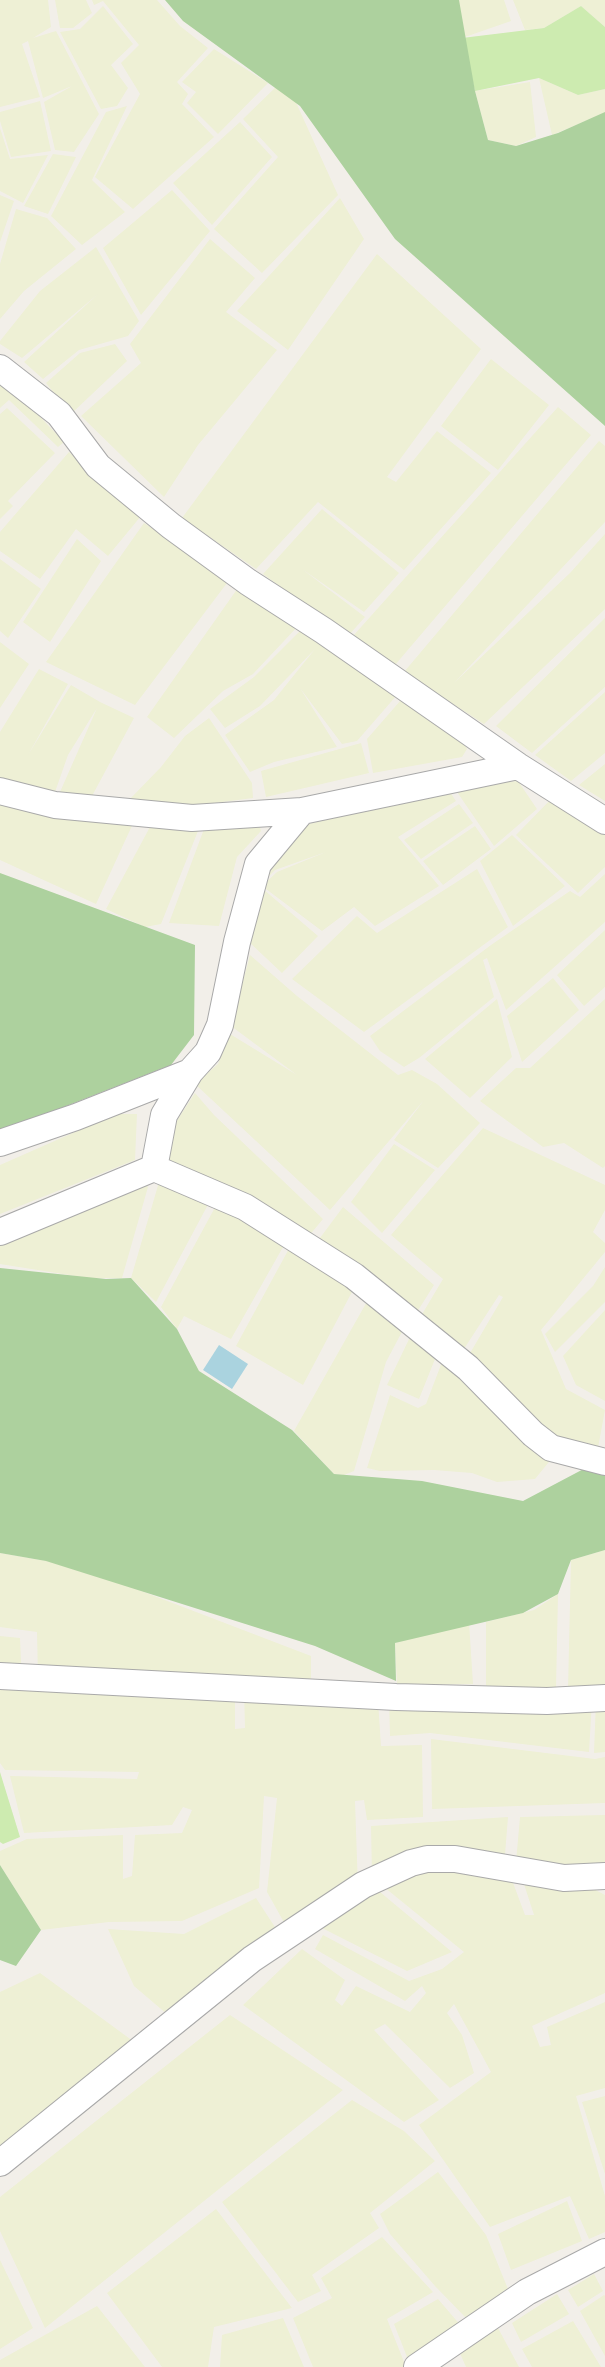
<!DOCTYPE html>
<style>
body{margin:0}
canvas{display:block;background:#f2efe9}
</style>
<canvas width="605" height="2367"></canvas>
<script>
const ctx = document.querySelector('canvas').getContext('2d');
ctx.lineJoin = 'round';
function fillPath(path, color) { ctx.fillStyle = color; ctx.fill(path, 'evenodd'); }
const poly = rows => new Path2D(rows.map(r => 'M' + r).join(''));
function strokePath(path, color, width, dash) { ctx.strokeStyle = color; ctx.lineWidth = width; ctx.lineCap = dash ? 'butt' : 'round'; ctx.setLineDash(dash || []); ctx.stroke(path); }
fillPath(poly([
 [0,0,48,0,51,27,33,38,56,31,99,114,74,152,55,150,44,102,72,86,43,98,28,41,22,44,40,97,0,107],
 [55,0,86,0,92,13,73,28,60,28],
 [92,0,157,0,180,26,208,48,177,82,188,94,182,104,214,137,133,209,95,177,140,94,121,63,139,45,103,1,94,5],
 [455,0,504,0,511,21,462,38],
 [513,0,605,0,605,27,581,6,544,28,525,30],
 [103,6,133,44,111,65,128,88,117,106,101,109,60,32,80,29],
 [214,49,268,83,218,134,187,103,196,92,182,82],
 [539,78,578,95,605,89,605,113,552,135],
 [530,82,536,137,516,146,488,140,475,91],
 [279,84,294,98,338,195,262,273,214,229,278,157,243,119],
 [40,101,51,151,11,157,0,121,0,112],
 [127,106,92,180,125,212,82,245,51,216,106,112],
 [240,122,272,157,212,225,173,183],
 [0,128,10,159,48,155,23,203,0,191],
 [53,154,76,157,48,214,24,206],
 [172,190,210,231,141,315,103,248],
 [0,195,14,201,0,242],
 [340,198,364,239,288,350,237,311],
 [16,209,47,218,76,249,24,291,0,319,0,264],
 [210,239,255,278,226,312,277,350,198,445,164,497,81,416,141,363,130,344],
 [96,247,139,321,128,336,79,350,43,379,24,362,98,294,22,358,0,344,0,341,40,291],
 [377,254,481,349,387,477,396,482,437,431,491,473,404,570,318,502,256,569,182,518],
 [115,344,127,361,71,414,46,383,80,353],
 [491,359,549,405,498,470,441,426],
 [0,379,10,385,64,442,58,447,9,400,0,408],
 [558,407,591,435,395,665,353,636],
 [7,408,55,453,8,501,13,506,0,519,0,414],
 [599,441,605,446,605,522,454,683,570,573,605,534,605,609,484,724,404,672],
 [69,452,141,516,108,556,76,529,40,579,0,551,0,532],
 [322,509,399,573,364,612,302,569,365,617,348,636,263,574],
 [144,523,230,579,135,705,46,662],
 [77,539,101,561,50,642,23,622],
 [0,559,41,589,8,638,0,631],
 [240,585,299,625,253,674,223,691,174,738,147,717],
 [605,618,605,687,532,753,496,726],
 [302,629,397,695,357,741,342,744,300,688,337,747,274,762,250,772,225,735,274,700,315,649,260,706,225,728,210,709,254,677],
 [0,642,29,664,0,708],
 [39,669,68,684,28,755,71,685,100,702,134,718,92,796,60,792,97,708,68,755,55,792,0,778,0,732],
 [605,692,605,753,571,781,535,755],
 [401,700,459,735,467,749,462,757,373,773,367,739],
 [209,718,252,783,253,798,199,805,128,801,161,767,185,736],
 [361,743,369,773,266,797,261,771],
 [605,764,605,801,579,785],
 [518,781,537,809,494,846,455,789,481,784],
 [448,789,456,801,398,837,439,886,375,926,354,907,322,931,262,886,277,872,326,852,275,870,262,883,277,856,309,824],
 [556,794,605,828,605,867,578,893,516,835],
 [0,798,136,817,96,904,0,860],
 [459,804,473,823,421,859,404,840],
 [207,821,258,821,261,831,237,857,219,926,169,923],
 [151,825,200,826,161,924,145,927,106,909],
 [475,826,491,849,443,885,423,861],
 [512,835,565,886,513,926,480,861],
 [477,869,508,927,364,1032,292,979,357,916,377,933],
 [605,874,605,922,506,1010,487,958,483,960,494,997,419,1058,404,1067,380,1051,370,1036,491,945,570,891,580,897],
 [263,889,318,936,282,973,249,942],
 [605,930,605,987,584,1006,557,975],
 [250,955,297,996,398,1075,412,1070,437,1084,480,1123,438,1168,394,1140,424,1100,330,1210,195,1084,218,1064,230,1034,297,1075,231,1026],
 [553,978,579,1010,522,1062,507,1016],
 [497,999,512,1057,470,1098,425,1059],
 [605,999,605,1166,603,1168,564,1143,543,1147,480,1101,516,1068,530,1068],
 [195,1093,214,1115,323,1219,308,1237,169,1161,172,1128],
 [116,1114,137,1114,135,1160,0,1214,0,1165],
 [483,1128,605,1185,605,1210,593,1232,605,1243,605,1252,541,1330,566,1389,605,1410,597,1453,559,1445,466,1360,503,1297,499,1295,460,1355,418,1321,443,1279,391,1235],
 [394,1144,435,1170,382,1233,351,1202],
 [144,1181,148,1187,122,1278,88,1278,0,1264,0,1238],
 [159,1182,211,1199,156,1302,131,1278],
 [219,1200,287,1240,231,1339,184,1316,177,1329,161,1307],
 [343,1207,434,1285,412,1320,317,1242],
 [291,1245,353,1290,303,1385,236,1346],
 [605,1267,605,1302,555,1352,545,1334,593,1286],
 [369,1298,404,1328,386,1362,354,1471,344,1475,334,1474,294,1431],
 [605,1310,605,1401,576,1385,563,1356],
 [411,1335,437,1354,419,1399,387,1385],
 [442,1362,553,1457,535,1479,497,1482,472,1473,434,1470,380,1471,367,1468,390,1395,418,1408,426,1404],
 [605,1550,605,1689,568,1689,571,1560],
 [0,1553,76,1566,311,1656,311,1682,38,1678,37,1632,0,1627],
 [558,1594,556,1689,486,1686,486,1622,534,1610],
 [469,1622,473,1684,397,1685,395,1643],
 [0,1636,20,1638,22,1684,0,1681],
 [0,1687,235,1694,235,1729,245,1728,244,1689,378,1701,381,1746,422,1745,423,1817,367,1820,364,1800,355,1801,358,1888,290,1933,267,1892,277,1798,264,1796,259,1888,182,1921,109,1922,41,1930,0,1865,0,1851,27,1839,123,1835,123,1879,132,1876,135,1835,182,1833,192,1810,183,1807,172,1825,24,1833,10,1776,137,1779,139,1772,5,1770,0,1763],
 [389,1698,592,1701,589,1752,430,1733,390,1736],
 [596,1700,605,1700,605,1752,594,1753],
 [431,1739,595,1759,605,1757,605,1803,432,1809],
 [605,1815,605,1867,579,1870,516,1862,520,1817],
 [508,1817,504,1867,405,1861,372,1877,371,1826],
 [431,1868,512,1880,525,1915,534,1915,523,1881,588,1886,605,1895,605,1993,532,2026,540,2047,551,2045,547,2027,605,2002,605,2088,576,2096,605,2196,605,2232,589,2239,570,2196,490,2227,419,2125,491,2072,454,2004,447,2013,462,2035,474,2073,450,2088,385,2024,374,2030,439,2100,404,2122,243,2005,302,1949,345,1980,335,2000,342,2006,356,1986,410,2012,426,1993,422,1986,405,2001,315,1949,323,1935,409,1981,442,1969,464,1952,384,1887],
 [374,1887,452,1952,407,1971,320,1927],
 [256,1898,286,1944,181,2026,134,1986,108,1929,184,1934],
 [40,1973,137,2044,0,2153,0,1992],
 [230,2015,343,2090,45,2328,0,2231,0,2197],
 [605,2096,605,2174,582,2102],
 [352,2100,404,2131,435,2161,370,2213,379,2228,312,2275,321,2291,298,2302,222,2202],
 [438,2172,486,2235,510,2294,469,2321,435,2286,390,2234,380,2214],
 [567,2201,582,2241,511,2270,498,2234],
 [216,2209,292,2308,214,2327,208,2367,162,2367,107,2293],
 [382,2237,433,2292,387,2319,406,2367,313,2367,293,2318,332,2298,321,2278],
 [0,2260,33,2328,0,2349],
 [594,2274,603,2291,578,2307,568,2290],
 [557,2294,569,2314,521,2342,512,2323],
 [604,2295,605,2296,605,2356,580,2311],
 [438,2299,468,2334,411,2367,394,2324],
 [97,2306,145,2367,0,2367,0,2360],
 [283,2318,304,2367,220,2367,222,2335],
 [573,2321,601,2367,532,2367,522,2349],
 [498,2328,519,2367,466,2367,459,2351]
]), '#eef0d5');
fillPath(poly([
 [581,6,605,27,605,89,578,95,539,78,475,91,462,38,544,28],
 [0,1772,20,1837,3,1844,0,1842]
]), '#cdebb0');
fillPath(poly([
 [165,0,459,0,475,91,488,140,516,146,558,133,605,112,605,426,395,239,300,106,183,21],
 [0,873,195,945,194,1035,171,1065,0,1132],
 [0,1268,106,1279,131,1278,177,1329,199,1371,292,1430,334,1474,422,1481,523,1501,593,1464,605,1465,605,1550,571,1560,558,1594,523,1613,395,1643,396,1681,315,1646,46,1561,0,1553],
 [0,1865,41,1930,16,1966,0,1960]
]), '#add19e');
fillPath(poly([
 [219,1345,248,1364,232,1389,203,1370]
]), '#aad3df');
const minor = poly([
 [0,368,59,414,98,466,171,526,248,582,324,631,518,766,605,821],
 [0,791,55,805,192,818,302,811,518,766],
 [0,1143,76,1117,190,1072],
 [154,1168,164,1115,190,1072,208,1052,220,1025,237,942,258,864,302,811],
 [0,1232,154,1168,245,1207,354,1276,468,1368,533,1434,551,1448,605,1462],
 [0,1676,396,1697,547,1701,605,1698],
 [0,2163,252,1959,363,1885,411,1863,427,1859,455,1859,564,1878,605,1876],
 [417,2367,527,2292,605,2252]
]);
strokePath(minor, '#a9a9a9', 28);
strokePath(minor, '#fff', 26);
</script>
